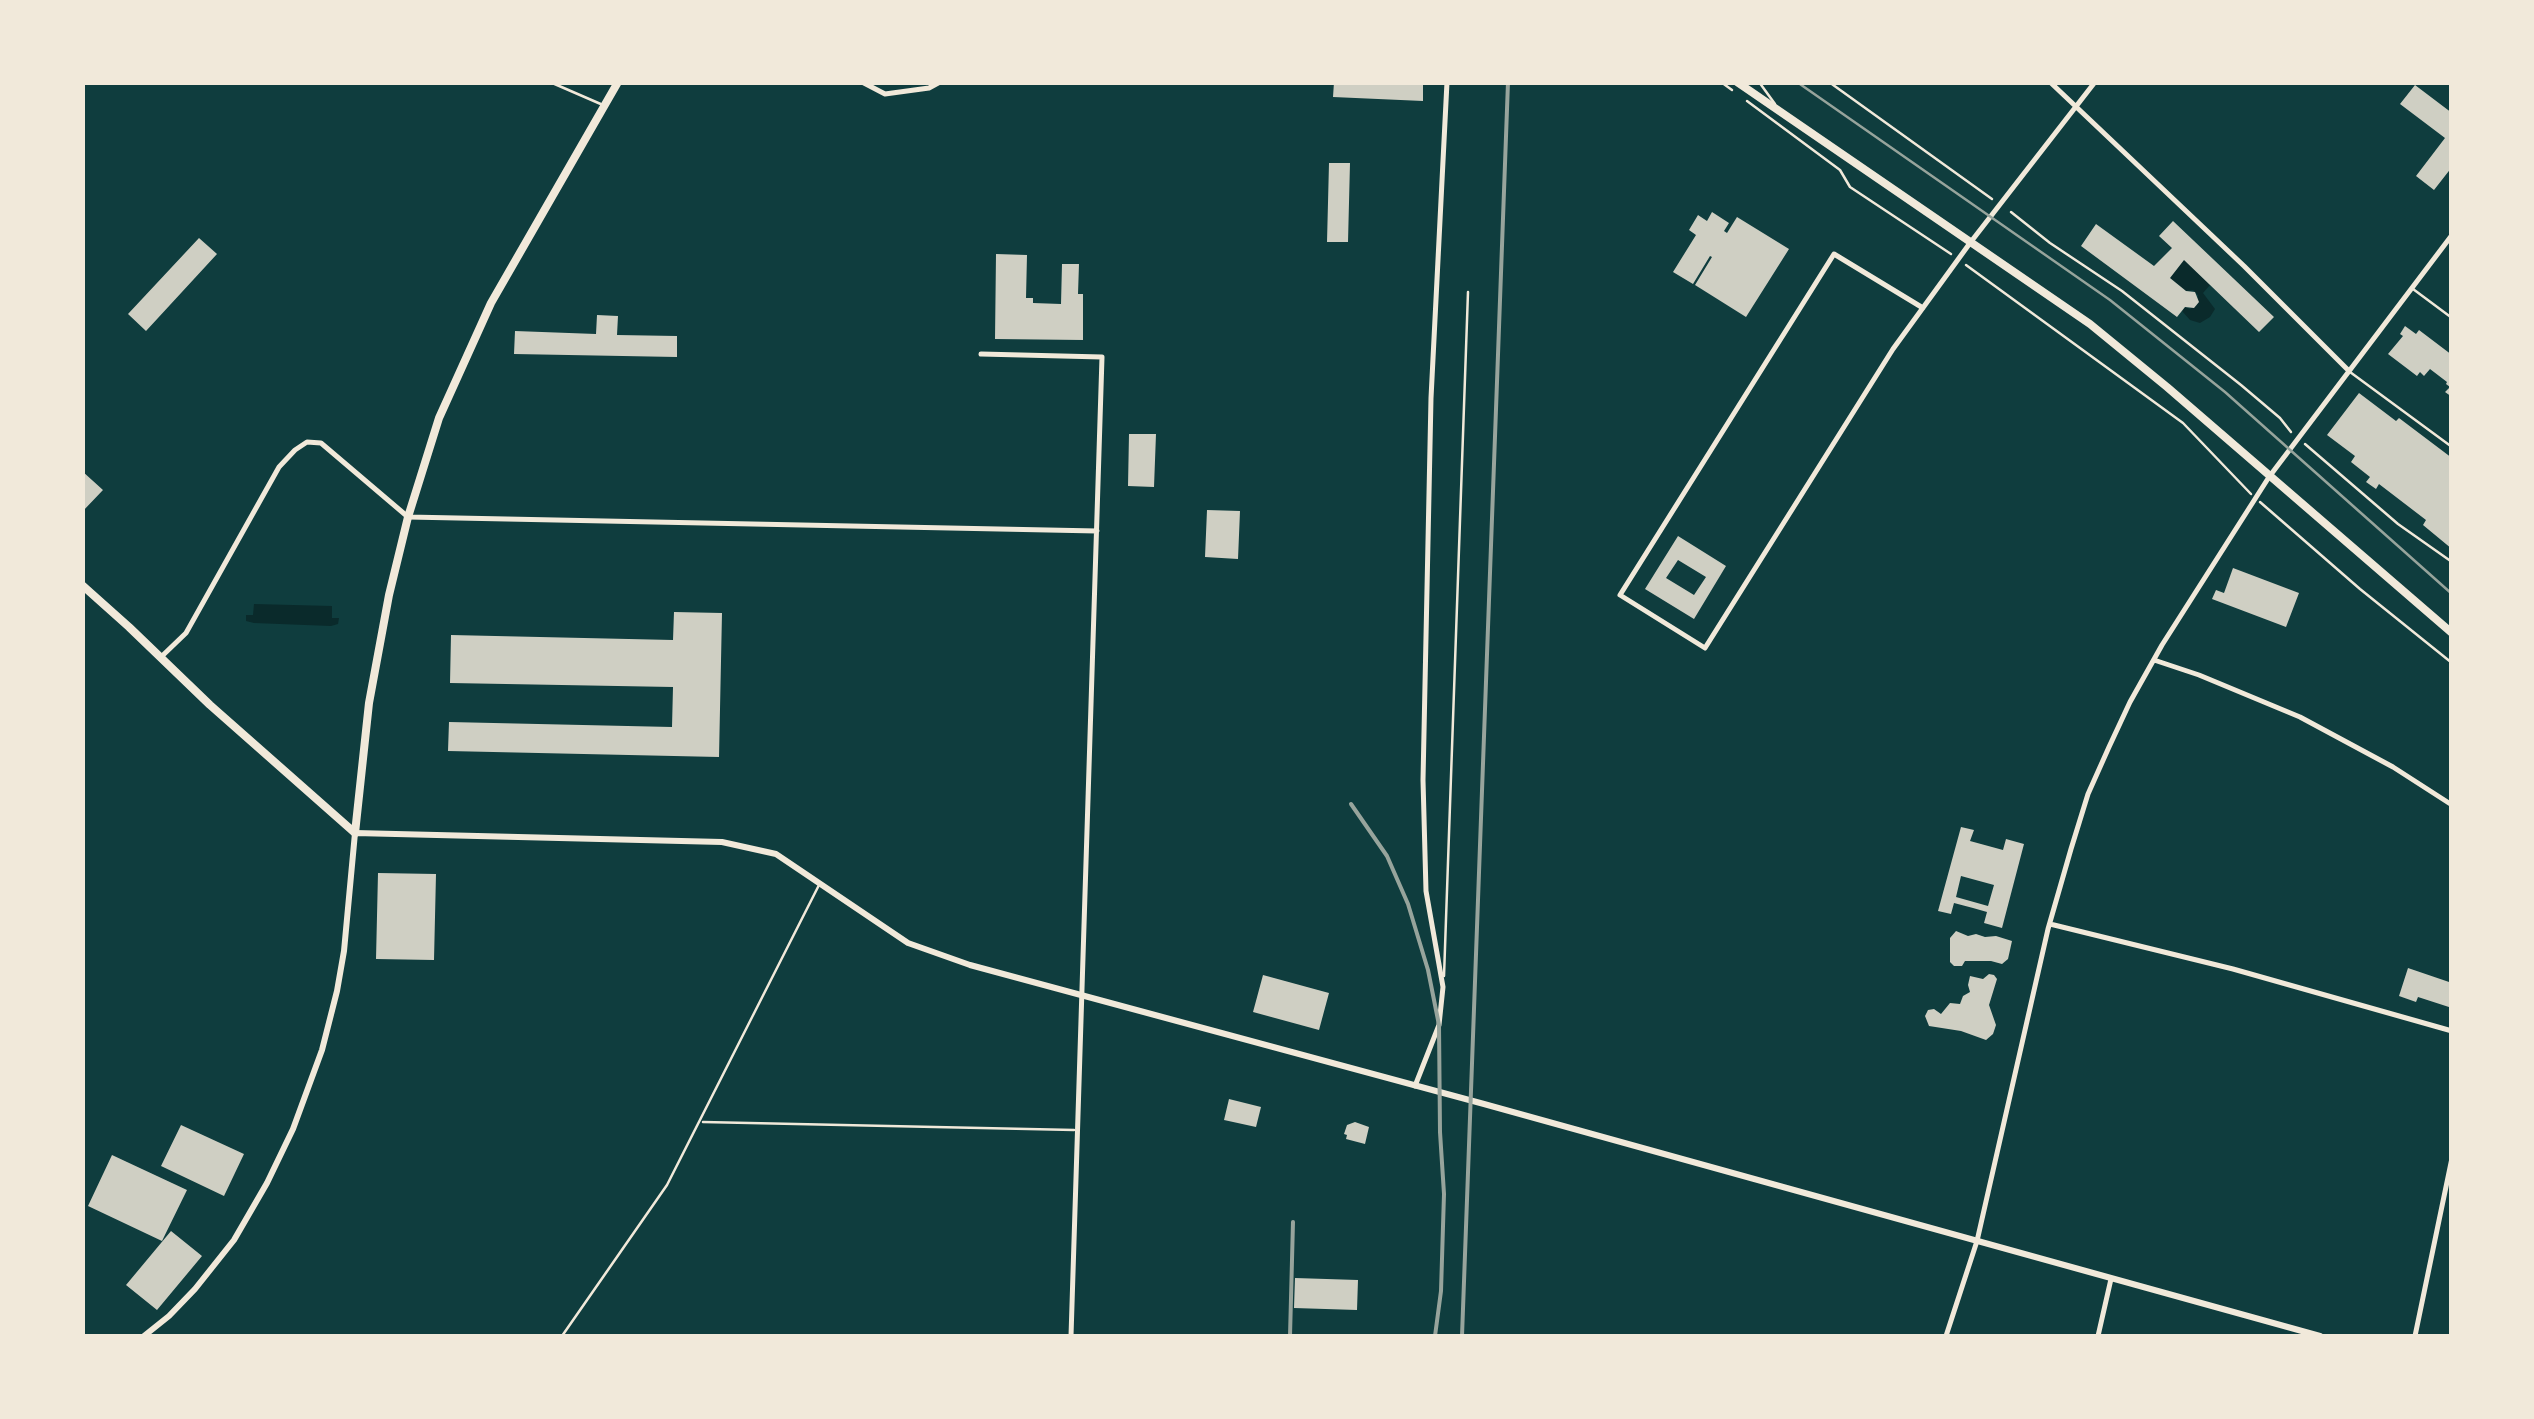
<!DOCTYPE html>
<style>
body{margin:0}
#map{position:relative;width:2534px;height:1419px;overflow:hidden;background:#0f3d3e;font-family:Montserrat,sans-serif}
canvas{display:block}
.frame{position:absolute;inset:0;border:85px solid #f1e9da;pointer-events:none}
</style>
<div id="map">
<canvas width="2534" height="1419"></canvas>
<div class="frame"></div>
</div>
<script>
const ctx = document.querySelector('canvas').getContext('2d');
ctx.lineJoin = 'round';
function fillPath(path, color) { ctx.fillStyle = color; ctx.fill(path, 'evenodd'); }
const poly = rows => new Path2D(rows.map(r => 'M' + r).join(''));
function strokePath(path, color, width, dash) { ctx.strokeStyle = color; ctx.lineWidth = width; ctx.lineCap = dash ? 'butt' : 'round'; ctx.setLineDash(dash || []); ctx.stroke(path); }
fillPath(poly([
 [2184,260,2210,285,2203,293,2215,309,2210,317,2200,323,2190,320,2182,311,2185,307,2190,309,2197,305,2198,295,2193,290,2186,291,2170,278],
 [254,604,332,606,332,618,339,618,338,624,331,626,254,623,246,621,246,615,253,615]
]), '#0a2a2b');
fillPath(poly([
 [1334,82,1423,82,1423,101,1333,97],
 [2415,85,2452,113,2452,167,2434,190,2416,176,2445,138,2400,104],
 [1329,163,1350,163,1348,242,1327,242],
 [1712,212,1729,223,1724,231,1727,233,1737,217,1789,249,1746,317,1695,285,1712,257,1710,256,1693,284,1673,272,1696,235,1689,230,1698,215,1707,221],
 [2173,221,2274,317,2259,332,2184,260,2170,278,2186,291,2195,292,2199,302,2194,308,2185,307,2177,317,2081,246,2096,224,2154,266,2172,248,2159,236],
 [199,238,217,254,146,331,128,314],
 [996,254,1027,255,1026,298,1033,298,1033,303,1061,304,1062,264,1079,264,1078,294,1083,294,1083,340,995,339],
 [597,315,618,316,617,335,677,336,677,357,514,354,515,331,596,334],
 [2405,326,2416,334,2419,330,2452,355,2452,397,2445,392,2450,387,2446,384,2447,382,2430,369,2424,376,2420,372,2417,376,2388,354,2403,336,2400,334],
 [2359,393,2396,421,2399,418,2452,458,2452,549,2423,525,2426,520,2379,484,2376,489,2366,482,2370,477,2351,462,2355,456,2327,435],
 [1129,434,1156,434,1154,487,1128,486],
 [82,471,103,490,82,512],
 [1207,510,1240,511,1238,559,1205,557],
 [1678,536,1726,566,1694,619,1645,589],
 [1678,560,1706,577,1694,595,1666,578],
 [2233,568,2299,593,2286,627,2212,599,2216,590,2224,593],
 [674,612,722,613,719,757,448,751,449,722,672,727,673,687,450,683,451,635,673,640],
 [1961,827,1974,830,1970,841,2003,850,2006,839,2024,844,2002,928,1984,923,1987,912,1973,908,1954,903,1951,914,1938,911],
 [1961,876,1994,885,1988,906,1956,897],
 [378,873,436,874,434,960,376,959],
 [1956,931,1968,936,1976,934,1985,937,1996,936,2012,941,2008,959,2002,964,1991,961,1965,961,1962,966,1954,966,1950,962,1950,938],
 [2408,968,2452,983,2452,1008,2418,997,2416,1002,2399,996],
 [1989,974,1994,975,1997,979,1989,1005,1996,1025,1993,1034,1986,1040,1961,1031,1929,1026,1925,1016,1928,1010,1934,1009,1941,1014,1950,1003,1960,1004,1963,996,1970,992,1968,985,1970,976,1983,979],
 [1263,975,1329,993,1319,1030,1253,1012],
 [1229,1099,1261,1107,1256,1127,1224,1120],
 [1355,1122,1369,1127,1365,1144,1346,1139,1347,1135,1344,1134,1347,1125],
 [181,1125,244,1154,224,1196,161,1166],
 [112,1155,187,1190,162,1241,88,1206],
 [171,1231,202,1256,157,1310,126,1285],
 [1295,1278,1358,1280,1357,1310,1294,1308]
]), '#cfcfc3');
strokePath(poly([
 [1721,82,1732,90],
 [1829,82,1992,199],
 [1747,101,1840,170,1850,187,1951,254],
 [2011,212,2050,243,2122,291,2241,385,2280,418,2291,432],
 [1966,265,2183,423,2251,494],
 [2305,444,2398,524,2452,562],
 [2260,502,2360,589,2452,663]
]), '#f1e9da', 2.5);
strokePath(poly([
 [550,82,603,105],
 [1759,82,1775,104],
 [2413,289,2452,318],
 [2350,372,2452,447],
 [1444,976,1468,292],
 [703,1122,1074,1130],
 [562,1336,667,1185,819,885]
]), '#f1e9da', 2.5);
strokePath(poly([
 [862,82,885,94,929,88,940,82],
 [2050,82,2244,266,2349,371],
 [1923,308,1834,254,1620,595,1705,648,1893,349,1970,243,2095,82],
 [981,354,1102,357,1071,1336],
 [160,658,186,633,279,467,295,450,307,442,321,443,408,517,1097,531],
 [2154,660,2199,675,2300,717,2393,767,2452,805],
 [2050,924,2233,969,2452,1031],
 [1415,1086,1439,1025,1443,987,1426,891,1423,780,1431,398,1447,82],
 [1946,1336,1977,1241,2048,929,2071,849,2088,794,2109,747,2130,702,2162,645,2269,477,2452,235],
 [2098,1336,2111,1279],
 [2415,1336,2452,1158]
]), '#f1e9da', 5);
strokePath(poly([
 [144,1336,169,1316,195,1289,234,1240,267,1183,293,1129,322,1050,337,991,344,951,355,833,722,842,776,854,908,943,970,965,1484,1104,2320,1336]
]), '#f1e9da', 6);
strokePath(poly([
 [1737,82,2090,324,2167,387,2452,633],
 [82,585,129,627,210,705,355,833],
 [355,833,369,703,389,595,408,517,439,418,491,303,618,82]
]), '#f1e9da', 8);
strokePath(poly([
 [1797,82,2110,300,2225,392,2452,594]
]), '#97a49c', 2.5);
strokePath(poly([
 [1351,804,1387,856,1408,904,1428,970,1439,1025,1440,1132,1444,1194,1441,1291,1435,1336],
 [1290,1336,1293,1222],
 [1462,1336,1508,82]
]), '#97a49c', 4);
</script>
